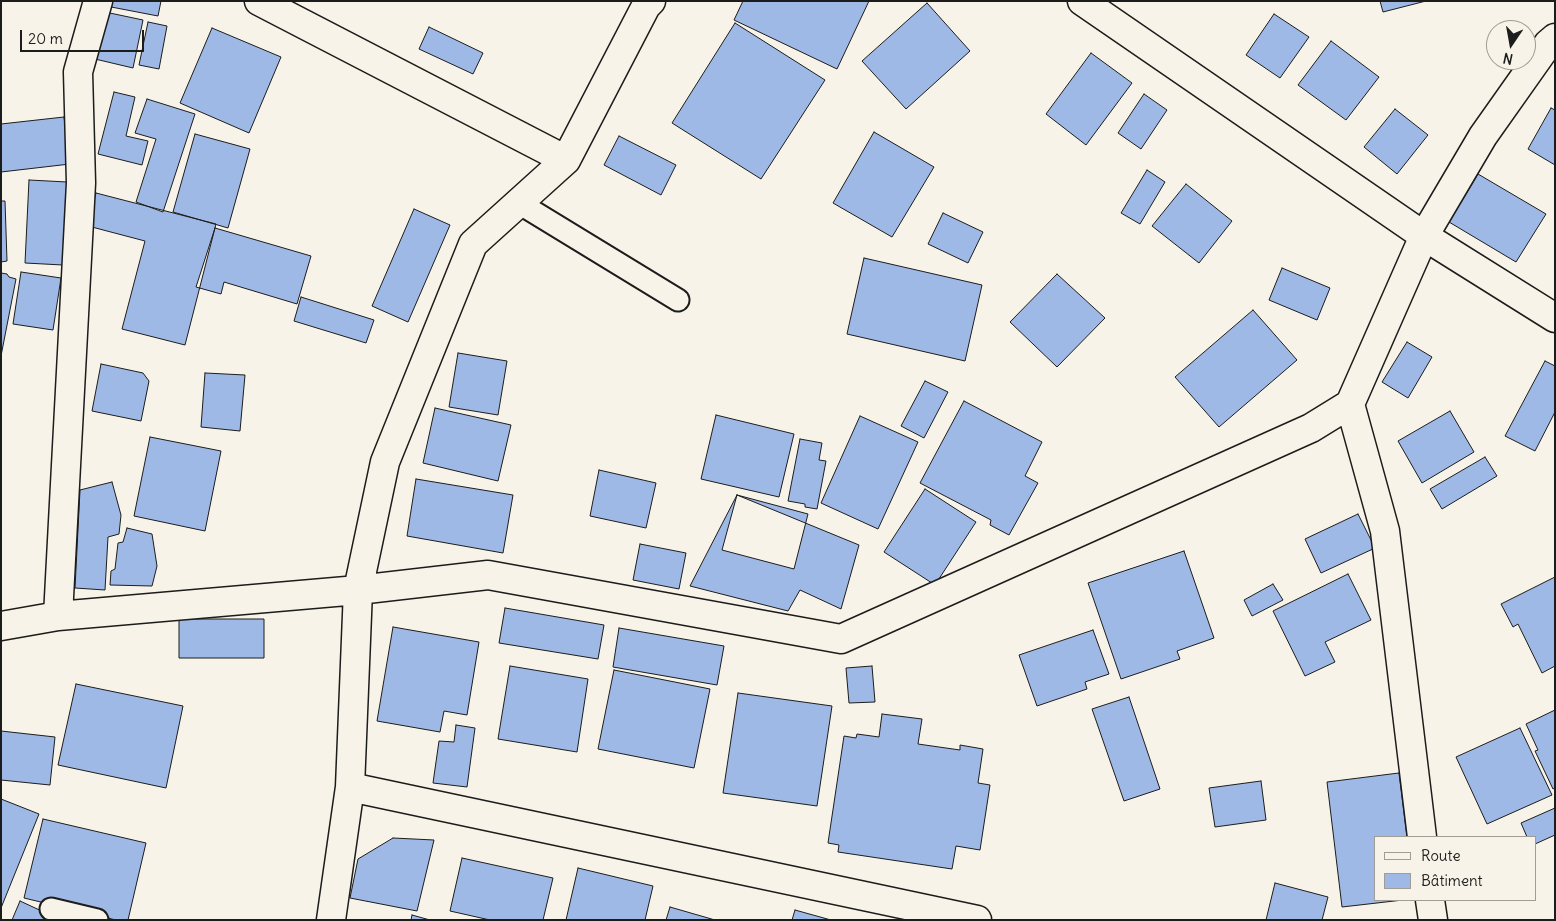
<!DOCTYPE html>
<meta charset="utf-8">
<style>
body{margin:0}
#map{position:relative;width:1556px;height:921px;overflow:hidden;background:#f7f3e8;font-family:Delius,sans-serif}
canvas{display:block}
.frame{position:absolute;inset:0;border:2px solid #1c1c1c;pointer-events:none}
.legend{position:absolute;left:1374px;top:836px;width:162px;height:65px;box-sizing:border-box;background:#f7f3e8;border:1px solid #9f9d96;margin:0;padding:6px 9px;list-style:none;font-size:15px;color:#1c1c1c}
.legend li{display:flex;align-items:center;gap:10px;height:25px}
.legend b{width:25px;border:1px solid #9f9d96}
.north{position:absolute;left:1486px;top:20px;width:50px;height:50px;box-sizing:border-box;background:#f7f3e8;border:1px solid #9f9d96;border-radius:50%;rotate:192deg;font-size:14px;font-weight:700;line-height:20px;text-align:center;color:#1c1c1c}
.north::after{content:'';display:block;margin:auto;width:18px;height:22px;background:#1c1c1c;clip-path:polygon(50% 0,100% 100%,50% 72%,0 100%)}
.scale{position:absolute;left:20px;top:30px;width:124px;height:22px;box-sizing:border-box;border:2px solid #1c1c1c;border-top:0;padding-left:6px;font-size:15px;line-height:18px;white-space:nowrap;color:#1c1c1c;-webkit-text-stroke:4px #f7f3e8;paint-order:stroke}
</style>
<div id="map">
<canvas width="1556" height="921"></canvas>
<div class="frame"></div>
<ul class="legend">
<li><b style="height:6px;background:#f7f3e8"></b>Route</li>
<li><b style="height:14px;background:#9fb9e6"></b>Bâtiment</li>
</ul>
<div class="north">N</div>
<div class="scale">20 m</div>
</div>
<script>
const ctx = document.querySelector('canvas').getContext('2d');
ctx.lineJoin = 'round';
function fillPath(path, color) { ctx.fillStyle = color; ctx.fill(path, 'evenodd'); }
const poly = rows => new Path2D(rows.map(r => 'M' + r).join(''));
function strokePath(path, color, width, dash) { ctx.strokeStyle = color; ctx.lineWidth = width; ctx.lineCap = dash ? 'butt' : 'round'; ctx.setLineDash(dash || []); ctx.stroke(path); }
const building = poly([
 [107,1,161,1,158,16,106,6,107,1],
 [743,1,869,1,837,69,734,20,743,1],
 [1380,1,1426,1,1383,12,1380,1],
 [927,3,970,51,906,109,862,61,927,3],
 [105,12,143,20,133,68,95,59,105,12],
 [1274,14,1309,37,1280,78,1246,55,1274,14],
 [148,22,167,26,159,69,139,65,148,22],
 [735,23,825,80,761,179,672,123,735,23],
 [429,27,483,53,473,74,419,49,429,27],
 [212,28,281,57,249,133,180,103,212,28],
 [1331,41,1379,77,1346,120,1298,85,1331,41],
 [1091,53,1132,83,1086,145,1046,114,1091,53],
 [114,92,135,97,126,136,148,141,142,165,98,154,114,92],
 [1144,94,1167,110,1141,149,1118,133,1144,94],
 [147,99,195,114,163,212,136,202,156,139,135,133,147,99],
 [1551,108,1555,110,1555,165,1528,149,1551,108],
 [1395,109,1428,135,1397,174,1364,147,1395,109],
 [64,117,70,164,1,172,1,124,64,117],
 [874,132,934,167,892,237,833,203,874,132],
 [195,134,250,149,228,228,173,212,195,134],
 [619,136,676,165,661,195,604,165,619,136],
 [1147,170,1165,182,1140,224,1121,213,1147,170],
 [1478,174,1546,214,1516,262,1449,222,1478,174],
 [29,180,67,182,63,265,25,263,29,180],
 [1186,184,1232,221,1199,263,1152,226,1186,184],
 [96,193,216,224,185,345,122,329,145,241,88,226,96,193],
 [1,201,5,201,7,261,1,262,1,201],
 [414,209,450,225,408,322,372,306,414,209],
 [943,213,983,232,968,263,928,244,943,213],
 [215,228,311,256,297,304,224,282,221,294,196,287,215,228],
 [864,258,982,285,965,361,847,334,864,258],
 [1282,268,1330,288,1317,320,1269,300,1282,268],
 [21,272,61,278,53,330,13,324,21,272],
 [1,273,7,274,9,277,16,279,1,356,1,273],
 [1057,274,1105,318,1057,367,1010,322,1057,274],
 [301,297,374,320,366,343,294,321,301,297],
 [1253,310,1297,360,1219,427,1175,377,1253,310],
 [1407,342,1432,357,1408,398,1382,382,1407,342],
 [458,353,507,361,498,415,449,407,458,353],
 [1545,361,1555,366,1555,412,1535,451,1505,436,1545,361],
 [101,364,143,373,149,381,141,421,92,411,101,364],
 [205,373,245,375,240,431,201,427,205,373],
 [925,381,948,392,924,438,901,426,925,381],
 [964,401,1042,442,1025,476,1038,483,1009,535,990,525,991,520,920,483,964,401],
 [435,408,511,425,498,481,423,463,435,408],
 [1450,411,1474,452,1422,483,1398,441,1450,411],
 [716,415,794,434,779,497,701,479,716,415],
 [860,416,918,442,878,529,821,503,860,416],
 [150,437,221,451,205,531,134,516,150,437],
 [800,439,822,443,819,460,826,461,817,509,805,507,805,504,788,501,800,439],
 [1485,457,1497,476,1442,509,1430,489,1485,457],
 [599,470,656,483,646,528,590,516,599,470],
 [416,479,513,495,503,553,407,536,416,479],
 [112,482,121,515,119,534,108,537,105,590,75,588,80,490,112,482],
 [925,489,976,522,935,585,884,552,925,489],
 [737,495,808,514,794,569,722,550,737,495],
 [737,495,859,545,841,609,800,590,788,611,690,586,737,495],
 [1358,514,1375,548,1321,573,1305,539,1358,514],
 [127,528,152,534,157,566,152,586,110,585,111,571,115,569,118,543,123,542,127,528],
 [640,544,686,553,679,589,633,580,640,544],
 [1184,551,1214,638,1177,651,1180,659,1121,679,1088,583,1184,551],
 [1348,574,1371,620,1325,642,1335,662,1305,676,1273,611,1348,574],
 [1555,577,1555,666,1542,673,1518,624,1513,627,1501,604,1555,577],
 [1273,584,1283,600,1252,616,1244,600,1273,584],
 [505,608,604,625,598,659,499,643,505,608],
 [179,619,264,619,264,658,179,658,179,619],
 [393,627,479,642,467,715,444,711,440,732,377,721,393,627],
 [619,628,724,646,717,685,613,667,619,628],
 [1093,630,1109,674,1085,682,1087,689,1037,706,1019,655,1093,630],
 [510,666,588,679,577,752,498,739,510,666],
 [872,666,875,702,849,703,846,668,872,666],
 [614,670,710,689,694,768,598,749,614,670],
 [76,684,183,706,166,788,58,765,76,684],
 [738,693,832,706,817,806,723,793,738,693],
 [1129,697,1160,789,1124,801,1092,709,1129,697],
 [1555,710,1555,788,1553,789,1535,751,1538,750,1526,724,1555,710],
 [882,714,922,719,918,744,960,750,960,745,983,749,978,783,990,785,980,850,956,846,952,869,838,852,839,845,828,843,844,736,856,738,857,734,879,737,882,714],
 [456,725,475,728,467,787,433,783,439,741,454,742,456,725],
 [1520,728,1552,795,1487,824,1456,757,1520,728],
 [1,731,55,737,50,785,1,780,1,731],
 [1399,773,1407,837,1375,837,1375,900,1403,900,1342,907,1327,782,1399,773],
 [1261,781,1266,820,1215,827,1209,788,1261,781],
 [1,799,39,814,1,908,1,799],
 [1555,808,1555,835,1535,844,1535,837,1527,837,1521,823,1555,808],
 [43,819,146,843,128,920,116,920,24,898,43,819],
 [393,838,434,840,417,911,350,898,358,859,393,838],
 [462,858,553,878,543,920,490,920,450,911,462,858],
 [578,868,653,886,645,920,566,920,578,868],
 [1275,883,1328,897,1322,920,1266,920,1275,883],
 [20,901,61,920,12,920,20,901],
 [670,907,715,920,666,920,670,907],
 [795,910,831,920,792,920,795,910],
 [412,915,430,920,411,920,412,915]
]);
fillPath(building, '#9fb9e6');
strokePath(building, '#1c1c1c', 1);
const service = poly([
 [519,203,678,300],
 [51,909,97,920]
]);
const minor = poly([
 [259,1,566,160],
 [1082,1,1424,236,1555,318],
 [1350,404,1385,531,1422,837],
 [58,616,81,183,78,72,98,1],
 [1,626,58,616,358,590,488,575,841,639,1311,428,1350,404,1424,236,1483,136,1548,44,1555,38],
 [350,787,977,920],
 [1430,900,1433,920],
 [331,920,350,787,358,590,385,462,473,244,566,160,646,6,651,1]
]);
strokePath(service, '#1c1c1c', 25);
strokePath(minor, '#1c1c1c', 31);
strokePath(service, '#f7f3e8', 21);
strokePath(minor, '#f7f3e8', 28);
</script>
